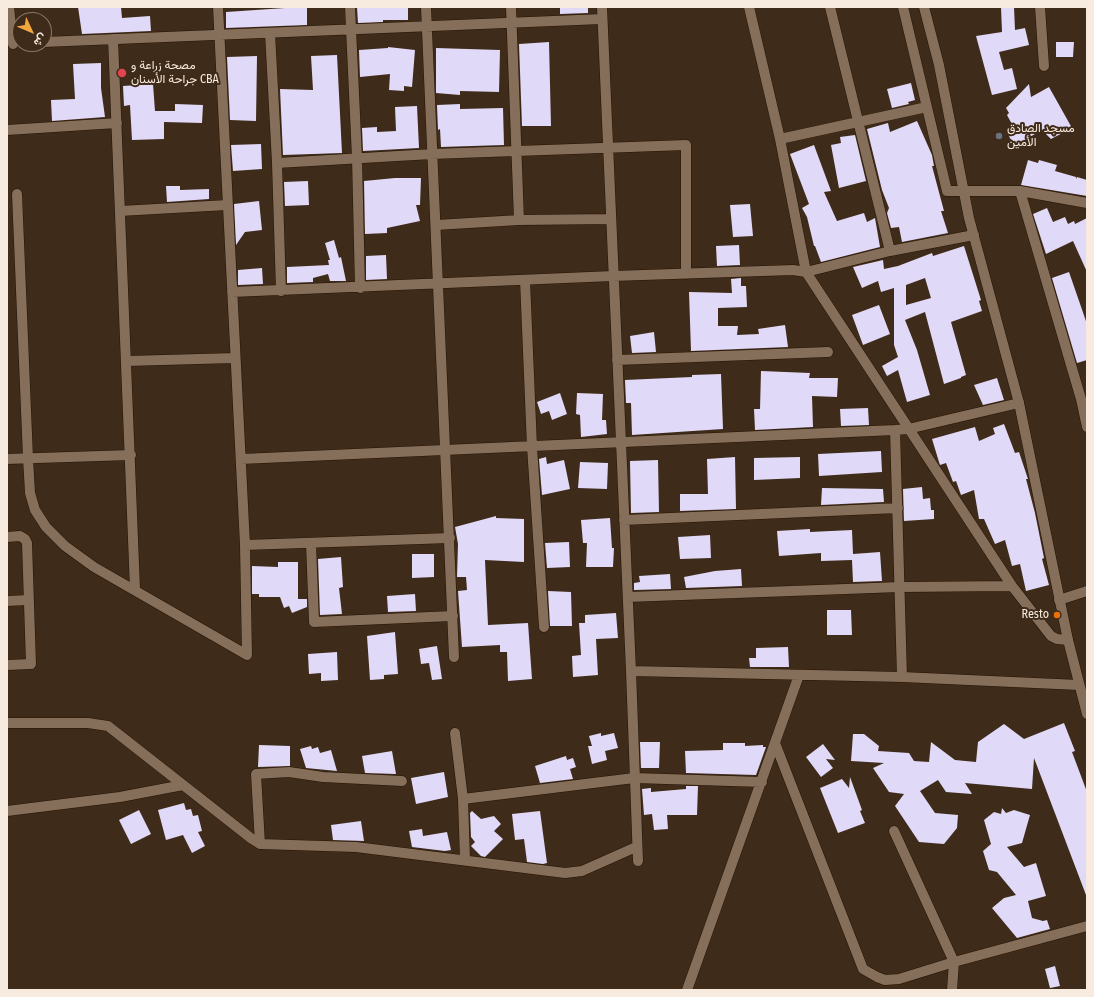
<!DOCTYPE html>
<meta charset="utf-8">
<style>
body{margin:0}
#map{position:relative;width:1094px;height:997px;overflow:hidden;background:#3f2b19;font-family:"Fira Sans Condensed",Vazirmatn,sans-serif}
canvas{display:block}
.frame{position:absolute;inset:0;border:8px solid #f7eade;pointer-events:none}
.north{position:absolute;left:12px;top:12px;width:40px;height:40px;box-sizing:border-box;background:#3f2b19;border:1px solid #897768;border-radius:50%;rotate:134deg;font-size:11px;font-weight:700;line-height:16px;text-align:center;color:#f7eade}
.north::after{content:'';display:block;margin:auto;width:14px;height:18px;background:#f1a640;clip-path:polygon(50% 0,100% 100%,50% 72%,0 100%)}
</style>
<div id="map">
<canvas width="1094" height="997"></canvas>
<div class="frame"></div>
<div class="north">ش</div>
</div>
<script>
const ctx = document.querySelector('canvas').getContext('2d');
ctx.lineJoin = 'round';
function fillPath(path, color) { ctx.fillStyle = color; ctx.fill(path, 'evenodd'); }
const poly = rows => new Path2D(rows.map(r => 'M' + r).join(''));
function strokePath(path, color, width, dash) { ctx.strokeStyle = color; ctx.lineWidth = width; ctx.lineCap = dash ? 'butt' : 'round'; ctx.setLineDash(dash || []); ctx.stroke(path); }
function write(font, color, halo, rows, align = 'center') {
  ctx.font = font + ' "Fira Sans Condensed",Vazirmatn,sans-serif'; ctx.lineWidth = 4; ctx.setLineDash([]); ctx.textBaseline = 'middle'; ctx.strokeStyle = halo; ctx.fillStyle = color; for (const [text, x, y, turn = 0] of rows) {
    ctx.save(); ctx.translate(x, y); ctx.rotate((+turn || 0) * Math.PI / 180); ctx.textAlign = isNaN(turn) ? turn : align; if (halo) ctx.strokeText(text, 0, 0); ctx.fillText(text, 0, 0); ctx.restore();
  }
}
fillPath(poly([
 [78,7,121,7,122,18,150,16,151,31,82,34],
 [357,7,408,7,408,20,383,20,383,22,358,23],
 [560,7,588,7,588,13,560,14],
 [1001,7,1014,7,1015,30,1025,28,1029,45,999,52,1004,70,1012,68,1017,89,992,95,976,36,1002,32],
 [285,8,307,8,307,25,226,28,226,12],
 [549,42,551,126,522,126,519,44],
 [1056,42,1074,42,1073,57,1056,57],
 [388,47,415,50,412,87,404,86,404,91,389,90,390,74,360,77,359,50,388,48],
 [436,48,500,50,499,92,460,91,460,95,436,93],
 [337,55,342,153,283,155,280,89,313,90,311,56],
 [257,56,256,121,230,120,227,57],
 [101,63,101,88,105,117,52,121,51,100,75,99,73,64],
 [911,83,915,100,908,102,909,104,892,108,887,89],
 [153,84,155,111,175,111,175,104,203,105,202,123,164,122,164,139,132,140,130,105,124,106,123,86],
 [1029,84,1031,97,1049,87,1072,128,1051,139,1042,130,1014,146,1008,134,1014,128,1007,115,1009,113,1006,108],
 [460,104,460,109,503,108,504,145,441,147,440,129,438,130,437,105],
 [417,106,419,148,363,151,362,128,377,127,377,132,396,131,395,107],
 [917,121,932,155,934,166,932,166,944,211,941,211,948,233,902,242,899,227,891,228,887,213,889,208,882,190,867,129,888,123,890,132],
 [855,135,866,181,839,188,831,145,841,143,840,137],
 [261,144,262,169,233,171,231,145],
 [814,145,831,191,824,192,837,221,864,213,867,222,875,218,880,247,821,262,815,246,814,246,807,217,802,208,809,204,790,154],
 [1028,160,1038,163,1039,160,1057,165,1055,171,1076,177,1077,179,1077,177,1087,180,1087,196,1021,185],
 [395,178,421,178,420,205,416,205,420,221,387,228,387,233,365,234,364,181],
 [308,181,309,205,285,206,284,182],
 [166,186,180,186,180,190,209,189,209,199,167,202],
 [259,201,262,230,245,232,236,245,234,204],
 [750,204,753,236,733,237,730,205],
 [1047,208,1053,222,1065,217,1068,224,1074,221,1075,224,1087,218,1087,272,1073,241,1046,254,1033,214],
 [334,240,339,258,341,257,346,281,330,281,328,274,313,278,313,282,287,283,287,267,329,265,328,260,330,260,325,243],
 [739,245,740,265,717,266,716,246],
 [964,246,981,300,979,301,982,311,951,322,966,375,961,377,961,378,944,384,925,312,905,320,917,350,930,395,907,402,898,370,887,376,882,366,898,357,894,345,894,288,881,292,878,281,862,288,853,267,883,260,884,269,898,266,932,253,933,256],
 [925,278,931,298,906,305,906,285],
 [386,255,387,279,366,280,366,256],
 [262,268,263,284,238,285,238,270],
 [1069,272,1087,324,1087,360,1077,363,1052,278],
 [741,278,741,286,746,286,747,307,718,308,718,326,738,326,737,335,759,334,758,329,785,325,788,347,691,351,689,292,732,293,731,279],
 [879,305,890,334,863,345,852,315],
 [654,332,656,352,632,353,630,336],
 [761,371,810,373,809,378,838,378,837,397,812,396,813,427,755,430,754,409,760,409],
 [721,374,723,429,632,435,631,403,626,403,625,380,692,377,692,375],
 [997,378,1004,400,983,405,974,385],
 [560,393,567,414,552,420,549,411,541,414,537,402],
 [577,393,603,394,602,420,606,420,607,434,581,437,580,415,576,414],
 [868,408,869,425,841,426,840,409],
 [1004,424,1015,453,1019,452,1028,479,1026,479,1035,513,1044,558,1042,559,1049,585,1026,591,1020,564,1012,566,1005,540,995,544,984,519,979,519,974,490,961,495,956,481,953,482,946,463,940,465,939,462,932,439,975,427,979,441,995,434,993,428],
 [881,451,882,472,819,476,818,454],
 [546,457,547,464,564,460,570,489,542,495,539,459],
 [735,457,736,509,680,511,680,494,708,494,707,459],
 [800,457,800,478,754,480,754,458],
 [658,460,659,512,631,513,630,461],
 [580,462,608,463,607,489,578,488],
 [922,487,923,499,930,498,931,510,934,510,934,519,904,521,903,489],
 [822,488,883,489,884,502,821,505],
 [496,516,496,518,524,519,524,562,485,560,488,625,528,623,532,679,508,681,507,652,500,652,500,645,462,647,458,591,467,590,466,577,457,577,458,544,455,527],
 [610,518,612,548,614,548,613,567,586,567,587,543,583,543,581,520],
 [810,529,810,532,852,530,853,554,880,552,882,581,853,582,852,560,821,561,821,553,779,556,777,531],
 [710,535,711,558,680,559,678,537],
 [569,542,570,567,547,568,545,543],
 [412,554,434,554,434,577,412,578],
 [341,557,343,587,339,588,342,614,320,615,318,559],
 [278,562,298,562,298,599,307,599,307,607,292,613,289,606,284,608,280,597,259,597,259,594,252,594,252,566,278,567],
 [741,569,742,586,686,588,684,577,715,571],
 [670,574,671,589,634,590,634,583,640,582,639,576],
 [548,591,571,592,572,626,550,626],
 [415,594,416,611,388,612,387,596],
 [827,610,851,610,852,635,827,635],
 [616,613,618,638,596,639,598,675,573,677,572,656,581,655,579,623,585,623,585,615],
 [395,632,398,674,384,675,384,679,370,680,367,636],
 [437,646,442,679,432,680,429,663,421,664,419,649],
 [788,647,789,667,750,667,749,658,756,658,756,648],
 [337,652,338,680,321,681,321,673,309,674,308,654],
 [1064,723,1075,751,1072,752,1087,792,1086,895,1034,758,1032,789,965,783,972,794,946,792,938,780,920,791,935,813,958,815,957,828,944,844,919,842,895,806,904,794,889,792,873,768,884,763,851,761,853,734,864,734,879,746,878,751,909,753,914,761,929,762,931,742,955,760,976,762,978,742,1004,724,1024,739],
 [601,733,601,736,614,733,618,748,605,751,607,760,592,764,588,746,592,746,589,736],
 [640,742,660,742,659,768,641,768],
 [723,743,745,743,745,746,763,745,763,747,766,747,756,775,686,773,685,751,723,750],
 [823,744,835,760,826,759,833,768,821,777,806,757],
 [259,745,290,746,290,766,258,767],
 [311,746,312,749,318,747,320,753,331,750,337,771,306,768,300,749],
 [392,751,396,774,365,773,362,756],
 [566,756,567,760,573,758,576,767,570,769,573,779,540,783,535,766],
 [444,772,448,797,416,804,411,778],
 [850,777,862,810,860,811,865,823,838,833,820,788,842,779,849,788],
 [686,786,698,786,697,815,667,815,668,829,654,830,652,814,644,815,642,789,651,788,651,792,686,789],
 [184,803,186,810,191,809,193,816,198,815,202,831,198,832,205,846,192,853,183,835,166,840,158,810],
 [1002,808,1006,813,1014,810,1030,815,1022,843,1007,847,1024,867,1036,863,1046,896,1028,901,1032,918,1043,921,1047,920,1050,929,1017,938,992,908,1004,898,1016,895,997,872,989,870,983,851,991,844,984,820,994,812,1001,814],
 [139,810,151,834,131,844,119,820],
 [472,811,481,819,494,816,501,824,494,831,503,839,485,857,481,856,471,846,475,842,471,837,470,813],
 [540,811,547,863,543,864,527,862,524,839,515,840,512,814],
 [361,821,364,841,333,840,331,825],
 [422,829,423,836,447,832,451,850,445,851,412,847,409,831],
 [1055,966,1060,986,1050,988,1045,969]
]), '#e0d9f7');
const street = poly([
 [9,7,13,44],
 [218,7,245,545,247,655],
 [350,7,357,158,360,288],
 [426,7,454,657],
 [511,7,519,220],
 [602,7,631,671,902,677,1079,685],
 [749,7,780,139,806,272,1012,586,1051,636,1057,639,1068,640],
 [830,7,890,251],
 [903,7,947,191,1020,191,1087,203],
 [1040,7,1044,66],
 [270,33,277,163,281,291],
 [113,39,135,589],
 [44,42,602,19],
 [7,130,117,123],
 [780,139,927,107],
 [277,163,432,154,686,145,686,274],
 [1020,191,1081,399,1087,427],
 [17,194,28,458,30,493,35,510,46,527,65,546,94,567,247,655],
 [120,211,227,205],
 [436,225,519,220,611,219],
 [525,280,532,447,544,627],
 [232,292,613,276,793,270,806,272,890,251,974,235],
 [617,360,828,352],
 [127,361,235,358],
 [895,430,902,677],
 [7,459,131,455],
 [241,459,895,430,908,429,1019,403],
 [624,520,898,508],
 [7,537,20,536,25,539,27,543,31,664,7,665],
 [311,543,314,622,453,616],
 [245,545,450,538],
 [628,597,900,587,1012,586],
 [1059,600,1087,591],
 [7,601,29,600],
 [631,671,638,861],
 [7,723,88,723,108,726,252,839,260,844,356,847,565,873,582,871,636,847],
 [455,733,463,799,465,859],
 [775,743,863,969,877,977,885,980,899,979,954,962,1087,926],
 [463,799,634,778,762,782],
 [7,811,120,797,183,785],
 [894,831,954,962,952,990],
 [260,844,256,774,289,772,323,777,402,781],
 [687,990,799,675]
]);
const secondary = poly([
 [924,7,939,65,969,218,1019,403,1068,640,1087,714]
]);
strokePath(street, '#251303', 11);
strokePath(secondary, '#251303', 11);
strokePath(street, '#856e5a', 10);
strokePath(secondary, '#856e5a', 10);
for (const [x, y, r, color] of [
 [122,73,5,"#e0444e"],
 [999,136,4,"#6b7280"],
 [1057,615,4,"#e8710a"]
]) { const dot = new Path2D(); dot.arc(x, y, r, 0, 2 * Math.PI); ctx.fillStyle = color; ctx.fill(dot); strokePath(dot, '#3f2b19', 1.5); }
write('12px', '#f7eade', '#3f2b19', [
 ["مصحة زراعة و",131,66],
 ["جراحة الأسنان CBA",131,80],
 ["مسجد الصادق",1007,129],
 ["الأمين",1007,143],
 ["Resto",1049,615,"right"]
], 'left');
</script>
